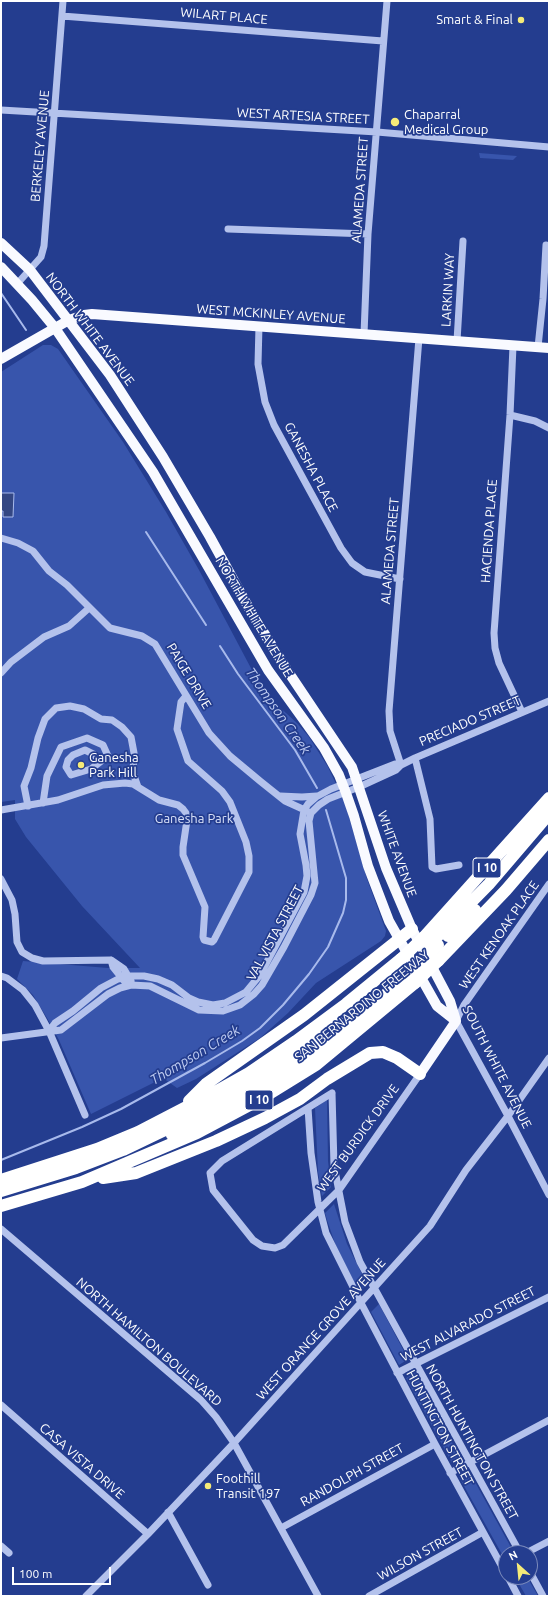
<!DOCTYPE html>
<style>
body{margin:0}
#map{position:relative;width:550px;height:1597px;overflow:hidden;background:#243d8f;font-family:Ubuntu,sans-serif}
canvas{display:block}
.frame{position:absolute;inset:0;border:2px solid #fff;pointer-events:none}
.north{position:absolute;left:498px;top:1545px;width:40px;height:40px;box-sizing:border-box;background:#243d8f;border:1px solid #7c8bbc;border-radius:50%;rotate:333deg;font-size:11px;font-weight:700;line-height:16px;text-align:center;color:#fff}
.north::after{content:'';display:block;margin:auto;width:14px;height:18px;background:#f6eb78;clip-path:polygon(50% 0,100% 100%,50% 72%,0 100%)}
.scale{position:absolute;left:12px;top:1567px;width:99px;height:18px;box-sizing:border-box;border:2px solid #fff;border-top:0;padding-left:5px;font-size:12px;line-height:14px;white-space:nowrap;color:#fff;-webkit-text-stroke:3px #243d8f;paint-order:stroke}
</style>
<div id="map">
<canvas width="550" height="1597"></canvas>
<div class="frame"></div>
<div class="north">N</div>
<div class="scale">100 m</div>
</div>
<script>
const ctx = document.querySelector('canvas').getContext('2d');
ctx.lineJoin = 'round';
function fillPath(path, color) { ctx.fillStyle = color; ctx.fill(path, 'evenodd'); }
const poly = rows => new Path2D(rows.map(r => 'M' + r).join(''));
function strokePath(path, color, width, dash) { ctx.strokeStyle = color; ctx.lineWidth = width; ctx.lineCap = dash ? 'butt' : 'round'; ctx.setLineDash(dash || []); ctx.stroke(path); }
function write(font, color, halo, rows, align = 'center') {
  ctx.font = font + ' Ubuntu,sans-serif'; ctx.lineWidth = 3.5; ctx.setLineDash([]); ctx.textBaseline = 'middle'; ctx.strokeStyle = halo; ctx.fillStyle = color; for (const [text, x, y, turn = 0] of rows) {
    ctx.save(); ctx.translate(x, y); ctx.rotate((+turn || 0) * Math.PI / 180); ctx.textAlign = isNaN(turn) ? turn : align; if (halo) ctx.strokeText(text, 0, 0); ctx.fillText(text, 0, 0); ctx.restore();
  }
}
fillPath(poly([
 [479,153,517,156,513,160,480,158],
 [43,345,51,345,58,349,123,442,166,512,199,570,253,672,274,702,298,724,309,737,328,767,345,803,367,879,386,931,385,936,381,941,316,983,288,1013,260,1038,196,1079,177,1088,163,1078,91,1114,59,1040,47,1018,33,995,17,979,23,961,108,968,140,968,82,906,26,837,15,819,15,800,1,802,1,372],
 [327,1100,328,1161,331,1187,322,1196,318,1172,315,1108],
 [334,1204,347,1244,367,1284,359,1293,339,1255,327,1220,325,1213],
 [379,1304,408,1359,399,1365,371,1312],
 [415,1373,460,1457,452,1463,406,1378],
 [469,1471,513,1551,503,1556,459,1477],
 [515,1577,527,1577,538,1596,526,1596]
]), '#3855ac');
const water = poly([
 [1,493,14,493,13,517,3,517,3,511,1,511,1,493]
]);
fillPath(water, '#344783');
strokePath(water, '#a8baec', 1);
strokePath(poly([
 [1,293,26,330],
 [146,532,206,625],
 [220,646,238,674,295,750,317,788],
 [1,1160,82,1127,121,1109,205,1063,242,1041,260,1028,283,1005,309,974,328,947,343,913,346,900,346,878,326,810]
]), '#a8baec', 2);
strokePath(poly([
 [62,16,383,41],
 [1,110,377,132,549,147],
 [228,229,368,234],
 [17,284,41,257,44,246,63,1],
 [259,326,258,364,265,402,274,425,341,548,352,563,365,572,400,579],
 [364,334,368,234,387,1],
 [457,341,463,241],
 [513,346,510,415,494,633,495,648,499,663,522,712],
 [538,347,543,299,546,245],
 [510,415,535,421,549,428],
 [1,538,18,543,33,551,49,571,67,585,110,628,142,636,155,644,209,733,230,756,260,781,285,801,307,811],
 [1,673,11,662,44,637,69,626,89,608],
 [415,758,430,819,432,867,436,869,459,865],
 [401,765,390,731,389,711,419,338],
 [280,796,302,797,317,796],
 [43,803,47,776,61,747,87,738,103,745,108,756,91,769,71,775,66,767,68,760,73,755,85,750,93,754,99,761],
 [28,806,24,786,31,768,38,738,45,719,56,708,70,706,84,709,101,719,112,720,122,727,131,737,134,753,133,773,138,787],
 [1,810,58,800,103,785,125,783,133,784,159,800,178,805,183,809,186,813,187,820,183,847,183,855,205,907,203,937,204,940,212,942,214,940,249,872,249,856,246,842,230,802,222,791,188,761,177,729,181,702,186,696],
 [1,879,12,900,15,914,17,942,22,952,32,958,43,961,111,960,124,969,131,981],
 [549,884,464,1005,456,1021,508,1116,549,1195],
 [111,960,113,967,125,982],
 [1,976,7,978,23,990,35,1005,49,1031,85,1115],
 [49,1031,55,1023,73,1011,101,988,118,979,130,976,144,976,158,979,172,985,189,998,198,1002,213,1005,225,1003,246,992,260,975,304,892,307,876,306,865,300,834,304,810,308,804,316,797,331,789,395,764,401,765],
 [1,1038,61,1030,108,994,120,988,131,985,150,986,199,1010,223,1011,240,1005,254,994,262,985,284,947,311,895,315,883,309,821,311,813,319,805,328,799,359,787,396,770,401,765,415,758,549,701],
 [332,1093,334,1166,345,1222,360,1262,520,1553],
 [332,1093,222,1161,210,1173,213,1190,253,1240,262,1246,275,1248,283,1245,339,1190,420,1074],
 [308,1108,311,1153,318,1202,326,1233,361,1303,435,1444,506,1574],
 [1,1229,201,1400,216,1417,234,1443,318,1596],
 [397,1373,549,1297],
 [1,1405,148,1534],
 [450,1473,549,1420],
 [168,1512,208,1585],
 [281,1528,435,1444],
 [1,1546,9,1553],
 [526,1553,549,1541],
 [530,1572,543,1596],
 [508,1577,518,1596],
 [86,1596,148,1534,234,1443,430,1226,466,1170,508,1116,549,1058],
 [369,1596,483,1532]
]), '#b4c2ec', 7);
strokePath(poly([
 [1,243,30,270,110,375,163,457,210,537,251,612,287,670,352,767,386,868,412,929,450,1001,456,1021],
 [1,267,32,300,55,328,153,472,268,670,324,748,339,775,346,793,354,816,368,866,389,921,437,1006,456,1021],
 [1,359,69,320,84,315,92,314,549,348],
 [420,1074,456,1021]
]), '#f9faff', 10);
strokePath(poly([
 [448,936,475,910],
 [424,937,549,798],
 [429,945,489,884,549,814],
 [438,961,506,890,549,840],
 [189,1101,206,1084,304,1015,412,929],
 [172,1135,248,1095,287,1070,323,1046,353,1022,410,974],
 [103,1178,136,1173,216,1141,265,1118,300,1099,327,1079,370,1053,383,1052,397,1058,420,1074],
 [1,1180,97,1149,138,1132,217,1091,249,1073,296,1041,346,1004,401,959],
 [1,1191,76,1168,123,1150,173,1126,245,1086,305,1048,339,1023],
 [1,1206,82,1182,197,1133,261,1099,316,1065,415,983]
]), '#fff', 12);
strokePath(poly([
 [401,959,424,937],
 [410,974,438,945],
 [415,983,438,961]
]), '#fff', 12);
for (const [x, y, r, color] of [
 [521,20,4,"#f6eb78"],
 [395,122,5,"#f6eb78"],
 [81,765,4,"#f6eb78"],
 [208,1486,4,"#f6eb78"]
]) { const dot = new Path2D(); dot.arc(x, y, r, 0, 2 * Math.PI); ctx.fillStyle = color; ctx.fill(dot); strokePath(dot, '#243d8f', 1.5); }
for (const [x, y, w] of [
 [487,868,28],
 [259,1100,28]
]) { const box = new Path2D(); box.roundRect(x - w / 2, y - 10, w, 20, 3); ctx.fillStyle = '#243d8f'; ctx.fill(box); strokePath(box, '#fff', 1); }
write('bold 12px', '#fff', null, [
 ["I 10",487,868],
 ["I 10",259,1100]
]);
write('13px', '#fff', '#243d8f', [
 ["WILART PLACE",224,16,5],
 ["WEST ARTESIA STREET",303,116,3],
 ["BERKELEY AVENUE",40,146,-85],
 ["ALAMEDA STREET",360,190,-86],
 ["LARKIN WAY",448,290,-87],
 ["WEST MCKINLEY AVENUE",271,314,4],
 ["NORTH WHITE AVENUE",90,329,53],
 ["GANESHA PLACE",311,467,62],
 ["HACIENDA PLACE",489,531,-86],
 ["ALAMEDA STREET",390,551,-85],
 ["NORTH WHITE AVENUE",254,617,59],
 ["PAIGE DRIVE",189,676,59],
 ["PRECIADO STREET",470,721,-23],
 ["WHITE AVENUE",397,854,70],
 ["VAL VISTA STREET",275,933,-62],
 ["WEST KENOAK PLACE",499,935,-55],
 ["SAN BERNARDINO FREEWAY",362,1006,-39],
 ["SOUTH WHITE AVENUE",497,1067,63],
 ["WEST BURDICK DRIVE",358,1138,-54],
 ["WEST ALVARADO STREET",468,1324,-27],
 ["WEST ORANGE GROVE AVENUE",321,1329,-48],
 ["NORTH HAMILTON BOULEVARD",149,1342,41],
 ["HUNTINGTON STREET",440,1428,62],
 ["NORTH HUNTINGTON STREET",472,1442,61],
 ["CASA VISTA DRIVE",82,1461,41],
 ["RANDOLPH STREET",352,1475,-29],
 ["WILSON STREET",420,1554,-29]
]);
write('13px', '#fff', '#243d8f', [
 ["Smart & Final",513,20,"right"],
 ["Chaparral",404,115],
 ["Medical Group",404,130],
 ["Ganesha",89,758],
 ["Park Hill",89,773],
 ["Foothill",216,1479],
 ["Transit 197",216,1494]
], 'left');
write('13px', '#d9e1f9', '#243d8f', [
 ["Ganesha Park",194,819]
]);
write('italic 14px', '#c0cdf2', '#243d8f', [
 ["Thompson Creek",278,711,55],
 ["Thompson Creek",195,1055,-31]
]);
</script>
